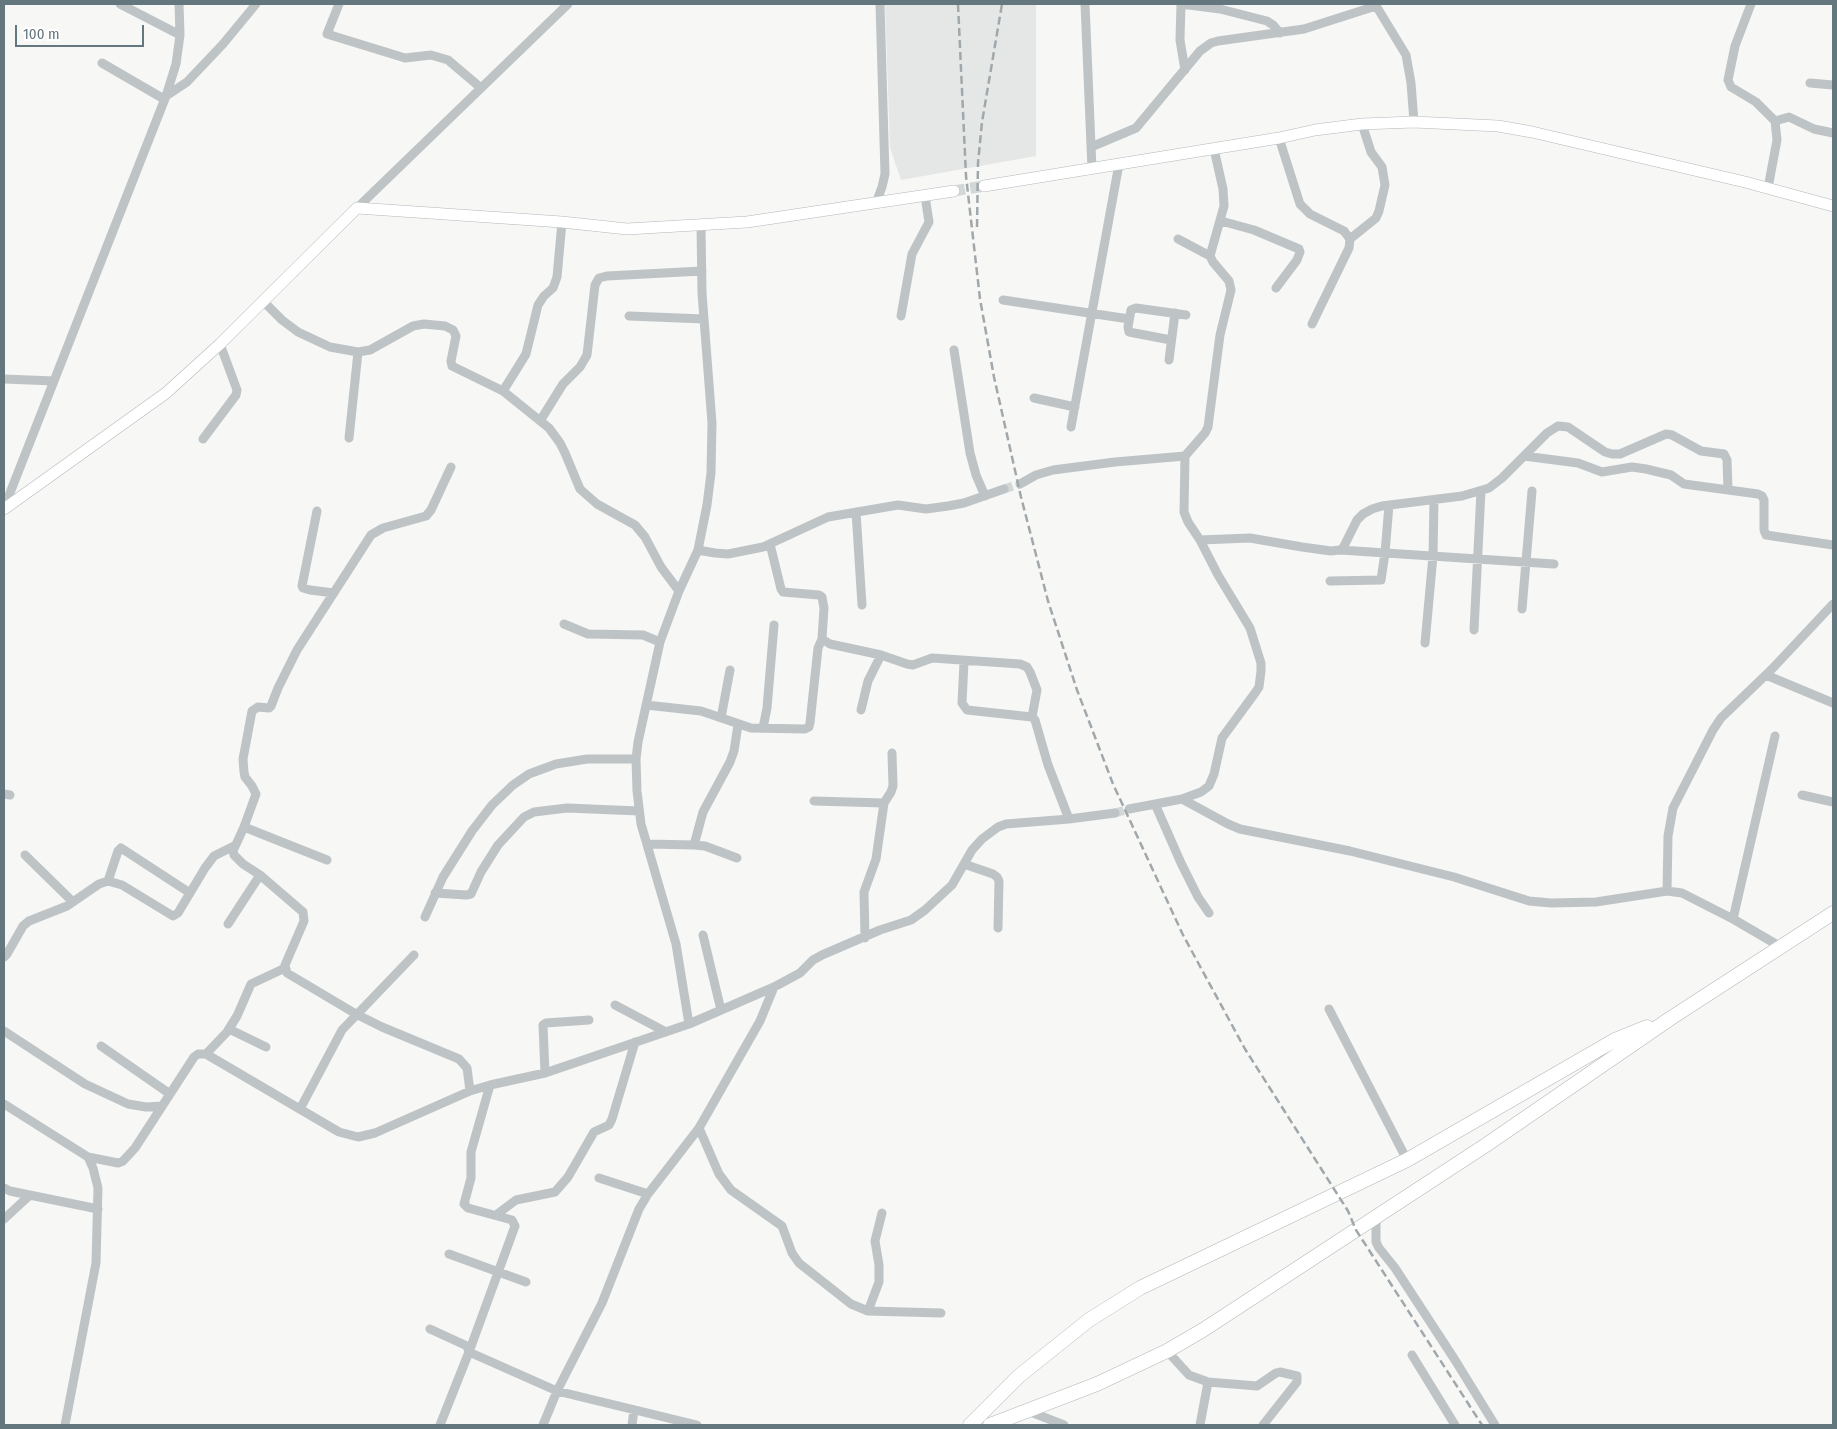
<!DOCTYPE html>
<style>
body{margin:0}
#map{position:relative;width:1837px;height:1429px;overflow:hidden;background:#f7f7f5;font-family:"Fira Sans Condensed",sans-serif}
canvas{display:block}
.frame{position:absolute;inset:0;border:5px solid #64767e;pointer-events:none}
.scale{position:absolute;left:15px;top:25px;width:129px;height:22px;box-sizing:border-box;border:2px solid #64767e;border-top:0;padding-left:6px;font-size:15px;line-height:18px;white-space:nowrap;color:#64767e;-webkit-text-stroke:4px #fff;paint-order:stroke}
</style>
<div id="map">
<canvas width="1837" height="1429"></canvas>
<div class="frame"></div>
<div class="scale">100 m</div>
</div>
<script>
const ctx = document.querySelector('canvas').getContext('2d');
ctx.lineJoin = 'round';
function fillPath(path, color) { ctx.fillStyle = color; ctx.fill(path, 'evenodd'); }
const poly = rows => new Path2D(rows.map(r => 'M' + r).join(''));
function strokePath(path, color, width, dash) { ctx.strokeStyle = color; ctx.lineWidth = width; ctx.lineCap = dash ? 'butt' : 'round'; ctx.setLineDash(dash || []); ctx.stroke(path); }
fillPath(poly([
 [885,4,1036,4,1036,156,901,180,890,148]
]), '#e5e7e6');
strokePath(poly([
 [1004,489,1020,484],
 [1115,813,1129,809]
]), '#d2d7d7', 9, [9, 4.5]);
strokePath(poly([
 [954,191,984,186]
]), '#d2d7d7', 11, [11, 5.5]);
const major = poly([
 [984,186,1279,138,1315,130,1362,124,1414,122,1498,126,1532,132,1745,182,1833,206],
 [4,509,166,393,220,344,357,208,562,222,627,229,747,222,954,191]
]);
const highway = poly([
 [970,1425,1019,1376,1089,1320,1140,1288,1407,1160,1615,1040,1647,1027],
 [990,1425,1097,1384,1167,1351,1203,1330,1486,1145,1671,1018,1833,913]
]);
strokePath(major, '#b2b8bb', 12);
strokePath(highway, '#b2b7b9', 15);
strokePath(poly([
 [120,4,180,35],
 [339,4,327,34,405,58,431,55,448,60,481,88],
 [1085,4,1092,169],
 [1181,4,1220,9,1267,21,1273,25,1280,33],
 [1181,4,1180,40,1185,70],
 [1375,4,1406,55,1411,83,1414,122],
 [1751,4,1735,46,1728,80,1731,87,1756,102,1775,121,1777,140,1768,188],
 [102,63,164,99],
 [1810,83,1833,85],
 [166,96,187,82,223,44,256,4],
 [1775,121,1789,117,1814,129,1833,133],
 [1279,138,1300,204,1310,214,1344,231,1350,239,1349,248,1312,324],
 [1091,147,1136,128,1200,51,1211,43,1218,41,1304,29,1376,6],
 [876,203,882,187,885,174,880,4],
 [357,208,568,4],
 [1221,221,1254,230,1299,249,1300,252,1297,260,1276,288],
 [1178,239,1210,256],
 [1350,239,1376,218,1379,211,1385,185,1382,167,1371,152,1362,124],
 [1003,300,1129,319],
 [263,301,282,320,298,332,330,347,358,352,370,350,413,326,424,324,445,326,453,330,456,336,451,361,452,366,503,391,549,428,560,443,565,453,580,489,597,504,635,525,645,537,661,567,679,591],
 [629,316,704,319],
 [901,316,912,254,929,222,925,196],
 [1171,340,1129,332,1128,327,1131,310,1136,308,1186,315],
 [954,350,970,453,976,475,985,496],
 [1169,360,1175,313],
 [4,379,54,381],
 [503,391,526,354,538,305,544,296,553,288,557,277,562,222],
 [1034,398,1075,407],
 [540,421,563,384,580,367,587,355,595,285,599,278,607,276,702,271],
 [1071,427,1119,164],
 [349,438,358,352],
 [203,439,236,395,237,390,220,344],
 [1524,456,1578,463,1602,472,1632,467,1646,469,1671,475,1684,484,1758,494,1762,496,1764,500,1764,530,1766,535,1833,545],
 [451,467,431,510,426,516,383,528,371,535,297,650,278,688,271,706,269,708,258,707,252,711,243,759,244,772,245,777,252,786,256,794,244,827,233,851,234,855,243,864,260,875,303,912,304,921,285,965,287,973,356,1014,382,1027,459,1059,467,1068,470,1091],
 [1020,484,1036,475,1053,470,1115,462,1185,456],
 [4,508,166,96,176,64,180,35,179,4],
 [317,511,302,586,303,588,310,590,334,593],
 [856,512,862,605],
 [1200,540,1250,538,1302,547,1331,551,1340,550,1343,548,1357,520,1363,514,1372,509,1382,506,1462,496,1489,488,1502,478,1547,433,1558,426,1568,427,1605,452,1612,454,1620,454,1666,434,1672,435,1701,451,1724,454,1727,460,1728,490],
 [770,544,781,589,783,592,819,595,822,597,824,608,822,639,830,644,881,655,907,664,913,665,932,658,1020,664,1027,667,1030,672,1037,690,1032,717],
 [698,550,715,553,728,554,763,547,828,517,898,505,926,509,948,506,964,503,1004,489],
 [1340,550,1554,564],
 [1330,581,1381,580,1385,553,1389,505],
 [1522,609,1532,491],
 [564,624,588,634,643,635,660,642],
 [1474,630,1481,491],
 [1425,643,1433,556,1434,500],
 [964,662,962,703,967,710,1032,717,1035,720,1048,765,1069,819],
 [1766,675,1833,703],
 [646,705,701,711,751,728,805,729,809,727,810,723,818,648,822,639],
 [861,710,868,681,881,655],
 [721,718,730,670],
 [763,728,767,708,774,625],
 [4,794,10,795],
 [1802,795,1833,802],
 [1182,799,1228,824,1240,829,1350,851,1454,877,1529,901,1551,903,1596,902,1667,891,1682,893,1733,919,1781,947],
 [814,801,884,803],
 [1155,804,1181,863,1198,897,1209,913],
 [1129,809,1182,799,1201,792,1209,786,1214,774,1222,738,1255,693,1259,687,1261,671,1261,663,1250,628,1218,575,1200,540,1188,522,1184,512,1185,456,1205,433,1208,427,1220,335,1231,290,1229,281,1213,262,1210,256,1224,206,1223,189,1214,149],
 [244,827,327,860],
 [647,844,694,845,705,846,737,858],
 [694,845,703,812,730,762,734,751,738,725],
 [25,855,73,902],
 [964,864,993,874,997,877,999,881,998,928],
 [108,881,118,851,121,848,190,893],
 [1667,891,1668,836,1673,808,1713,730,1721,718,1772,669,1833,604],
 [435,893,466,895,471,894,481,872,498,845,524,817,534,812,567,808,639,811],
 [425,917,443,877,472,831,492,805,513,785,529,774,556,764,587,759,636,759],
 [1733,919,1775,736],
 [228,924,260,875],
 [703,935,721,1010],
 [865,938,864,892,876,859,884,803,891,792,893,786,892,753],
 [4,957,7,954,23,926,29,921,67,906,99,884,108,881,122,885,173,916,178,913,205,868,214,856,234,846],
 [615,1005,666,1032],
 [1329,1009,1407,1160],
 [689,1024,676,944,641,824,637,791,636,759,638,742,660,642,679,591,698,550,707,505,711,473,712,423,702,293,701,225],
 [229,1029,266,1047],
 [4,1031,85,1084,128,1104,146,1107,162,1106],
 [101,1046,170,1094],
 [206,1054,227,1032,237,1016,251,984,285,968],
 [545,1073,543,1025,546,1023,589,1020],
 [4,1104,88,1157,93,1168,98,1188,96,1263,65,1425],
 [300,1109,342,1030,414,955],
 [699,1128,719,1174,731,1190,782,1226,792,1253,799,1263,851,1304,868,1311,941,1313],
 [88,1157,118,1163,123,1161,135,1148,194,1057,198,1054,206,1054,339,1132,358,1137,375,1133,470,1091,490,1085,545,1073,689,1024,774,987,800,973,813,960,822,955,880,930,911,920,925,910,952,885,972,850,982,839,998,827,1006,824,1069,819,1115,813],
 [599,1178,648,1194],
 [4,1188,10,1191,98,1209],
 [496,1215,516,1200,555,1192,568,1177,594,1132,609,1125,612,1119,635,1042],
 [1376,1217,1376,1242,1379,1248,1395,1268,1455,1360,1495,1425],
 [4,1219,30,1195],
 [449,1254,526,1282],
 [868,1311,879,1282,879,1265,875,1241,882,1213],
 [430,1329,467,1346,469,1352,557,1391,697,1425],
 [1167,1351,1189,1375,1208,1382,1257,1386,1276,1373,1280,1372,1297,1376,1297,1382,1263,1425],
 [1412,1355,1455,1425],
 [1028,1411,1064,1425],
 [440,1425,469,1352,515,1226,512,1220,468,1208,464,1204,471,1178,471,1152,490,1085],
 [543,1425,557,1391,602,1303,639,1209,648,1194,699,1128,760,1021,774,987],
 [632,1425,634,1410],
 [1200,1425,1208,1382]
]), '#bec4c6', 9);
strokePath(major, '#fff', 11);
strokePath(highway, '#fff', 14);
strokePath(poly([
 [958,4,966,176,980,299,994,377,1021,497,1048,601,1077,690,1113,784,1183,935,1245,1049,1348,1211,1356,1230,1482,1425],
 [977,227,978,163,982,122,1002,4]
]), '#a0a8ac', 2.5, [8, 4]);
</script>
